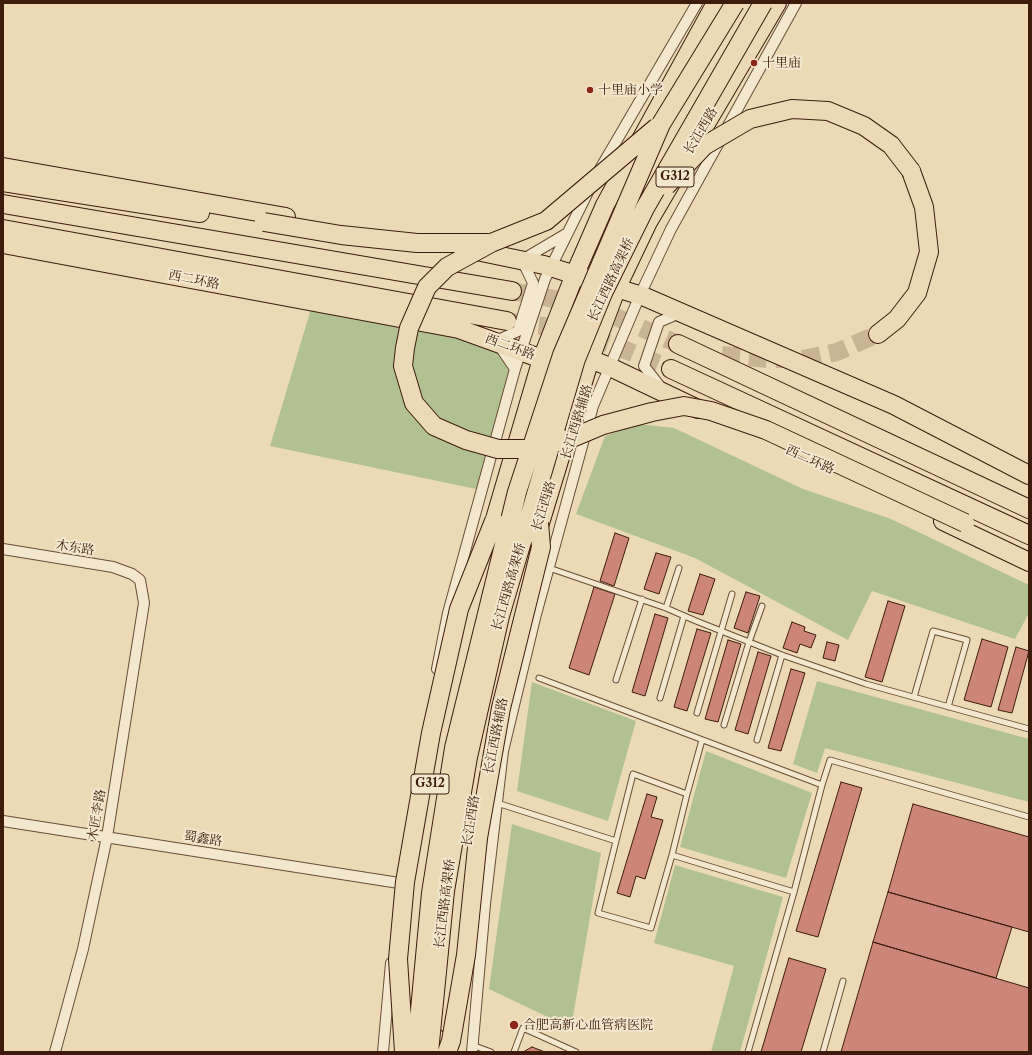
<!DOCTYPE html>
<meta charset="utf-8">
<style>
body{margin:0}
#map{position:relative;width:1032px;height:1055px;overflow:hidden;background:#ecdab6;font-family:"Libre Caslon Text",serif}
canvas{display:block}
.frame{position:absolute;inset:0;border:4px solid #3e1c0d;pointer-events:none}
</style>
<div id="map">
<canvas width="1032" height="1055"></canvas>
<div class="frame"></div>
</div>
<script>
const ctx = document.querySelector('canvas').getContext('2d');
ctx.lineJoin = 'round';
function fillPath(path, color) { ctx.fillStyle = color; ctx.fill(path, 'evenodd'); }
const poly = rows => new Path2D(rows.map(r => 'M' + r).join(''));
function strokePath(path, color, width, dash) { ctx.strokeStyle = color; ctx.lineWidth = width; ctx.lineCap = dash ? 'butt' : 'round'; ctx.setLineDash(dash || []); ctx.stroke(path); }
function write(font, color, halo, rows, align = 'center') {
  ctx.font = font + ' "Libre Caslon Text","Noto Serif SC",serif'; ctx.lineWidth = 4; ctx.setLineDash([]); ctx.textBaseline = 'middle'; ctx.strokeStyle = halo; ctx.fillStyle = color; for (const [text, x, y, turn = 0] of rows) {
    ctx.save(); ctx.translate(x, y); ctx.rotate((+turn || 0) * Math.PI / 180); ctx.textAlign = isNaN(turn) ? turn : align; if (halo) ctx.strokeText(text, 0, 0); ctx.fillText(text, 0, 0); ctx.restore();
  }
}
fillPath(poly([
 [313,302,496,341,515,369,481,490,270,446],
 [638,424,674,428,803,489,891,519,1029,585,1029,613,1015,639,872,591,848,640,695,558,576,514,605,436],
 [817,681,1029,739,1029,802,825,748,817,773,793,764],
 [532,682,636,721,608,821,517,791],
 [706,751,812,793,786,878,680,847],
 [512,824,601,853,571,1028,489,989],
 [675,865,783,897,740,1052,711,1052,734,966,654,943]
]), '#b2c192');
const building = poly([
 [615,533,629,538,614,586,600,581,615,533],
 [656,553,671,557,659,594,644,589,656,553],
 [700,574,715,579,703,615,688,611,700,574],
 [594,587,615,594,589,675,569,668,594,587],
 [746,592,760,596,748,633,734,628,746,592],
 [888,601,905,606,882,682,865,677,888,601],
 [655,614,668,618,645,696,632,692,655,614],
 [792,622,805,627,804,631,816,635,811,648,800,644,797,653,783,648,792,622],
 [697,629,711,633,687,711,674,707,697,629],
 [982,639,1008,647,991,707,964,700,982,639],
 [728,640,741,644,718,722,705,719,728,640],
 [827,642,839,645,835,661,823,658,827,642],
 [1016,647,1029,651,1012,713,998,710,1016,647],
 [758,652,771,656,748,734,735,730,758,652],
 [791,669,805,673,781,751,768,748,791,669],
 [841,782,862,788,818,937,796,931,841,782],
 [647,794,657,797,651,817,663,820,645,879,636,876,630,897,617,893,647,794],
 [913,804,1029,837,1029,932,888,892,913,804],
 [888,892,1012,927,996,978,873,942,888,892],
 [873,942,1029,988,1029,1052,841,1052,873,942],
 [789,958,826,969,801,1052,761,1052,789,958],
 [532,1047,545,1052,523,1052,532,1047]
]);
fillPath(building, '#cc8577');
strokePath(building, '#3e1c0d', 1);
strokePath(poly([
 [512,291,575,303,618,318,678,344],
 [512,322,566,329,611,344,671,369],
 [722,355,767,359,803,359,837,352,878,334]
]), '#c9b494', 18, [18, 9]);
const lane = poly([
 [549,568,666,608,696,621,782,655,866,684,1029,729],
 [666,608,679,568],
 [539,678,822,785,830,760,1029,817],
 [616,680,642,599],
 [914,697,933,631,967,640,948,707],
 [660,698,684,616],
 [697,713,732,594],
 [724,725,749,642,762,606],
 [757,740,782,655],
 [687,794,702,740],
 [497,803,616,841,598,913,651,928,672,855,794,892,748,1052],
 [616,841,633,774,687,794,672,855],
 [794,892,822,785],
 [472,1045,491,1052],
 [514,1052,523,1028,576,1052],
 [823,1052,843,981]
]);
const street = poly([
 [600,169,697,3],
 [515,369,496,341,518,331,533,283,522,260,566,234],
 [662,389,644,366,659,322,682,312],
 [3,549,113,567,132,574,140,580,144,603,107,837,83,949,55,1052],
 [437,669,448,613,515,369,545,279,588,192],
 [3,821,399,883],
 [383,1052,391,963],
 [472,1052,485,904,503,751,535,618,593,406,640,295,671,229,796,3]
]);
const highway = poly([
 [3,167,286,217],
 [3,182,200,213],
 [3,204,512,291],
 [3,229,507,321],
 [3,244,459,329,542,359,553,359],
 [467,249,544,265,645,297,894,405,1029,475],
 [878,334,897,319,917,293,929,252,924,207,911,171],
 [678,344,1029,509],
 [579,359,590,359,610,367,698,409],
 [671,369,1029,535],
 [943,521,1029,562],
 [490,536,542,359,575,274,605,205,716,3],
 [447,1023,458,899,480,764,512,615,590,359,617,287,648,222,777,3]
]);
strokePath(lane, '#6a4c37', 7);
strokePath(street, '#6a4c37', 12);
strokePath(highway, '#3e1c0d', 20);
strokePath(lane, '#f3e7d0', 5);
strokePath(street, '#f3e7d0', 10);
strokePath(highway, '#ecdab6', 18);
const highwayBridge = poly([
 [657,127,546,221,491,243,447,267,427,287,409,328,405,348,403,366,414,403,434,426,466,440,498,449,534,449,572,438,603,425,652,412,684,406,711,411,766,430,965,523],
 [666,186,704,146,750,119,792,109,828,111,864,126,891,145,911,171],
 [264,222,341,235,417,243,488,243],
 [404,1052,398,959,405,882,431,733,459,609,494,521],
 [416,1052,431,893,454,748,517,492,562,355,661,124,735,3],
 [429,1052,445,891,468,757,500,616,576,359,603,293,645,208,763,3],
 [447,1052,451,1041,466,955,478,838,501,708,541,547,539,523]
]);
strokePath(highwayBridge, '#3e1c0d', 20, []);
strokePath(highwayBridge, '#ecdab6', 18);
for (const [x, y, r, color] of [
 [754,63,4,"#8f2418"],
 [590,90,4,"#8f2418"],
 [514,1025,5,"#8f2418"]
]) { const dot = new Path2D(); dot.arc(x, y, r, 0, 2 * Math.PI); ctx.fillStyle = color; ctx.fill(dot); strokePath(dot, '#f3e7d0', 1.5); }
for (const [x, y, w] of [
 [675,177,38],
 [430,784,38]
]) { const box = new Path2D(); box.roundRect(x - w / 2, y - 10, w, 20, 3); ctx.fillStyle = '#f3e7d0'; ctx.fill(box); strokePath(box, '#3e1c0d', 1); }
write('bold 12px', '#3e1c0d', null, [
 ["G312",675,177],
 ["G312",430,784]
]);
write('13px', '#3e1c0d', '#f3e7d0', [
 ["十里庙",762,63],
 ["十里庙小学",598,90],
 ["合肥高新心血管病医院",523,1025]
], 'left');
write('13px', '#3e1c0d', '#f3e7d0', [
 ["长江西路",701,131,-59],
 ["西二环路",194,280,11],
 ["长江西路高架桥",611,280,-65],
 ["西二环路",510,347,20],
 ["长江西路辅路",577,422,-73],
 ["西二环路",810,460,24],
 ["长江西路",544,506,-73],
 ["木东路",75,548,9],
 ["长江西路高架桥",509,587,-74],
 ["长江西路辅路",496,736,-79],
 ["木匠李路",97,815,-80],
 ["长江西路",471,821,-81],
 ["蜀鑫路",203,839,9],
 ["长江西路高架桥",445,904,-83]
]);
</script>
